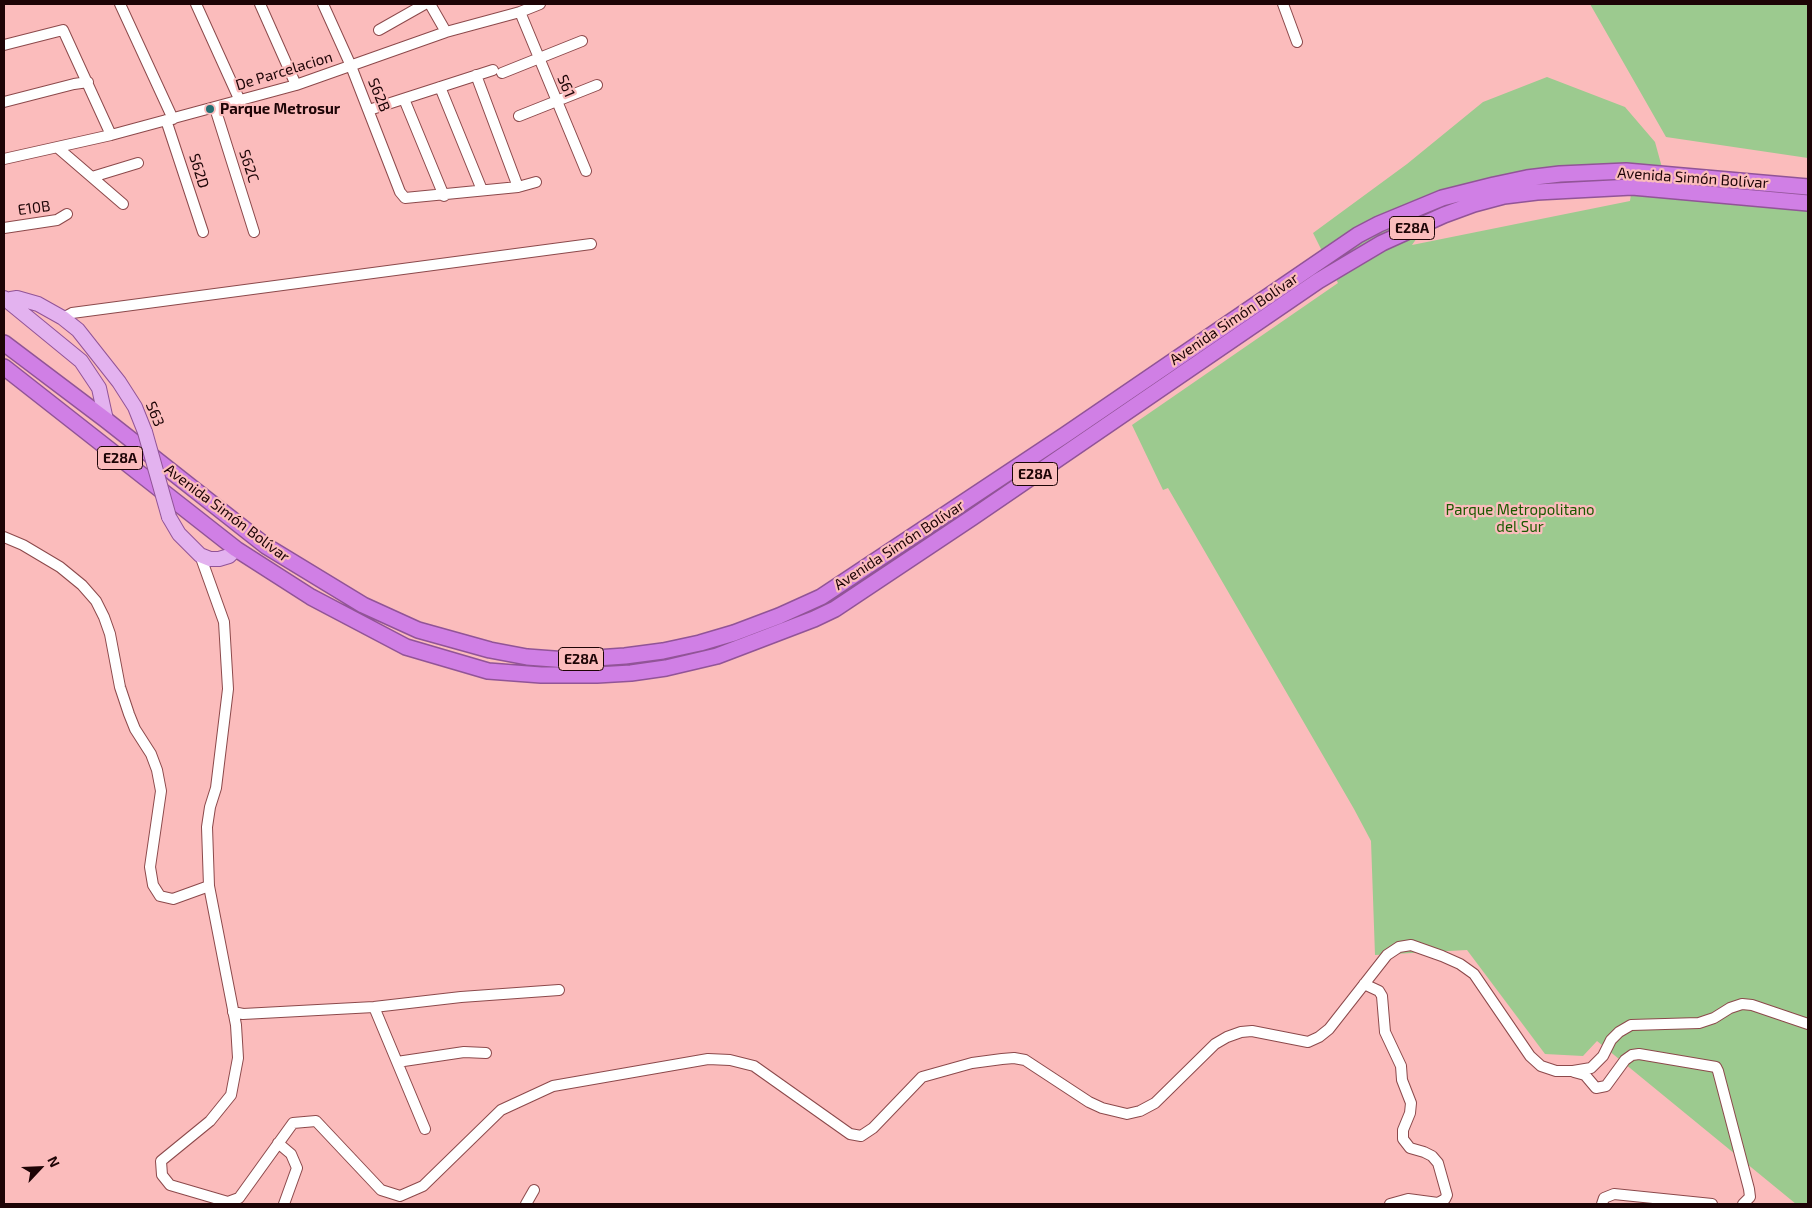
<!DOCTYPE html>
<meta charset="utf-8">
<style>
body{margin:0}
#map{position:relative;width:1812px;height:1208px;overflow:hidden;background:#fbbcbc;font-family:"Exo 2",sans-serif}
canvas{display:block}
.frame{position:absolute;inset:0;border:5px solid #1d0406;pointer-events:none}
.north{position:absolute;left:15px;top:1143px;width:50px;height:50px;-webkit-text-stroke:4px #fbbcbc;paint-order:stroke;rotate:65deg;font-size:14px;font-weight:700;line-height:20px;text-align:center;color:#1d0406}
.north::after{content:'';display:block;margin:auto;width:18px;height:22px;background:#1d0406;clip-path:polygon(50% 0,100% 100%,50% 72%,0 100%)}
</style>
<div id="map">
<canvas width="1812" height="1208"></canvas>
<div class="frame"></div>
<div class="north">N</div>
</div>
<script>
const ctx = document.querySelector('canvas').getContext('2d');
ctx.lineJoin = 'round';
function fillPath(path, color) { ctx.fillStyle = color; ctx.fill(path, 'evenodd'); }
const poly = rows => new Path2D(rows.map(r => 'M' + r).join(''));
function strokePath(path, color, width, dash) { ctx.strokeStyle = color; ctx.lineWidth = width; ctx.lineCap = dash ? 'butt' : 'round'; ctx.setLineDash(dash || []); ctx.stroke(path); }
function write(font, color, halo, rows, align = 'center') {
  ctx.font = font + ' "Exo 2",sans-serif'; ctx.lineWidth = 4.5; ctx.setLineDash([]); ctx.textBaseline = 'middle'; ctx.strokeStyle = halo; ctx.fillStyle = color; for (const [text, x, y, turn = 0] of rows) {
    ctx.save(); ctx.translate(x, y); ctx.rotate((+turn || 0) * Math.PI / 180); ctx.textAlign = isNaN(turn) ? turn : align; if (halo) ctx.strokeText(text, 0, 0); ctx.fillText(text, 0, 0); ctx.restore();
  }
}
fillPath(poly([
 [1590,4,1808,4,1808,158,1666,137],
 [1547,77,1625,107,1655,142,1669,193,1683,190,1808,186,1808,1204,1796,1204,1597,1041,1583,1056,1545,1054,1467,950,1375,955,1371,841,1354,809,1168,488,1163,490,1132,425,1338,283,1313,233,1407,164,1483,102],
 [1632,187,1630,201,1412,245,1426,225,1501,190]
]), '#9cca8f');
const minor = poly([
 [120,4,173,119],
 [196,4,240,101],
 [260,4,296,85],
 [323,4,351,66,400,192,405,198,518,187,536,182],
 [430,4,446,32],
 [1283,4,1297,42],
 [520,12,586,171],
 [379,30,425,4],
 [4,45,63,30,111,135],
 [502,73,582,41],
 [476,75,518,187],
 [440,87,482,190],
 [404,99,444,196],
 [4,102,74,84,88,82],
 [215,108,254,232],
 [369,110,493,70],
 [519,116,597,85],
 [166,120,203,232],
 [58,148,123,204],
 [4,159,111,135,296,85,446,32,520,12,540,4],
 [92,177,138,163],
 [4,228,57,220,67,214],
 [63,318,72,313,591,244],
 [4,537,23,545,60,567,82,585,96,601,104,617,110,634,120,687,129,714,135,729,151,754,157,770,161,791,150,867,153,885,160,896,173,899,209,886],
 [200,555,224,622,228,689,216,788,210,807,207,827,209,886,236,1025,238,1058,231,1095,210,1121,161,1161,162,1175,170,1185,228,1202,239,1198,293,1123,316,1121,381,1190,400,1196,423,1186,501,1110,553,1086,708,1059,730,1060,754,1066,850,1134,861,1136,873,1128,922,1077,972,1063,1002,1059,1014,1058,1025,1060,1089,1102,1102,1108,1127,1114,1140,1111,1155,1103,1215,1044,1227,1037,1241,1032,1252,1031,1308,1042,1319,1037,1329,1029,1387,955,1399,947,1411,945,1442,956,1460,964,1474,974,1530,1056,1541,1066,1556,1071,1573,1071,1591,1068,1603,1056,1611,1040,1619,1032,1631,1025,1699,1023,1714,1018,1730,1008,1742,1004,1752,1005,1808,1024],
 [1364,984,1379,991,1382,996,1385,1032,1401,1066,1402,1080,1411,1103,1410,1113,1403,1130,1403,1139,1410,1148,1424,1152,1432,1156,1438,1163,1447,1195,1445,1199,1438,1203,1408,1199,1390,1204],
 [374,1007,425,1129],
 [233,1012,243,1014,374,1007,461,997,559,990],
 [397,1062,464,1052,486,1053],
 [1574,1072,1585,1075,1596,1088,1606,1086,1625,1060,1632,1055,1639,1054,1716,1067,1718,1071,1749,1189,1750,1197,1743,1204],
 [278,1143,291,1154,297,1168,284,1204],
 [526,1204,534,1190],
 [1602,1204,1604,1198,1614,1194,1712,1204]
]);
const major = poly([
 [4,298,81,361,99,388,106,420],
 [7,301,11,299,17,298,38,304,63,318,78,330,119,382,135,407,145,432],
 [169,517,179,534,200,555,210,559,219,559,229,556,236,549]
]);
const highway = poly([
 [4,343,106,420,266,546,363,605,418,630,490,650,527,657,567,660,625,656,663,651,700,643,734,633,779,616,821,597,1065,435,1358,235,1379,224,1442,198,1494,185,1527,178,1560,174,1626,171,1808,187],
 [4,367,236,549,311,597,406,647,488,671,541,675,597,675,631,673,666,668,717,656,814,619,835,609,973,517,1318,281,1382,243,1444,215,1474,204,1504,196,1537,192,1632,187,1808,203]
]);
strokePath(minor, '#8c494b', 12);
strokePath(major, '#915497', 16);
strokePath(highway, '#915497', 18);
strokePath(minor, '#fff', 10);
strokePath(major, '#e3b2ef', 14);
strokePath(highway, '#d07fe5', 15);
const majorBridge = poly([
 [145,432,169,517]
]);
strokePath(majorBridge, '#915497', 16, []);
strokePath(majorBridge, '#e3b2ef', 14);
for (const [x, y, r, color] of [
 [210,109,5,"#246f72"]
]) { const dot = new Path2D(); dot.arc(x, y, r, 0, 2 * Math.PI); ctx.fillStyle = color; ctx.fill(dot); strokePath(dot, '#fbbcbc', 2); }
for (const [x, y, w] of [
 [1412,228,45],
 [120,458,45],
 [1035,474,45],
 [581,659,45]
]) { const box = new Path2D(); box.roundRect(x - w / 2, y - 11.5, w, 23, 4); ctx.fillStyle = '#fbbcbc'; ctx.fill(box); strokePath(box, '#1d0406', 1); }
write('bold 14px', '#1d0406', null, [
 ["E28A",1412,228],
 ["E28A",120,458],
 ["E28A",1035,474],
 ["E28A",581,659]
]);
write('15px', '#1d0406', '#fbbcbc', [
 ["De Parcelacion",284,71,-17],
 ["S61",566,86,67],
 ["S62B",379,95,68],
 ["S62C",249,166,72],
 ["S62D",199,171,73],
 ["Avenida Simón Bolívar",1693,178,4],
 ["E10B",34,208,-8],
 ["Avenida Simón Bolívar",1234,319,-34],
 ["S63",155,414,67],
 ["Avenida Simón Bolívar",227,513,37],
 ["Avenida Simón Bolívar",899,545,-33]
]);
write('bold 15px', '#1d0406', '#fbbcbc', [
 ["Parque Metrosur",220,109]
], 'left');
write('15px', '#1b5900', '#fbbcbc', [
 ["Parque Metropolitano",1520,510],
 ["del Sur",1520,527]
]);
</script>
